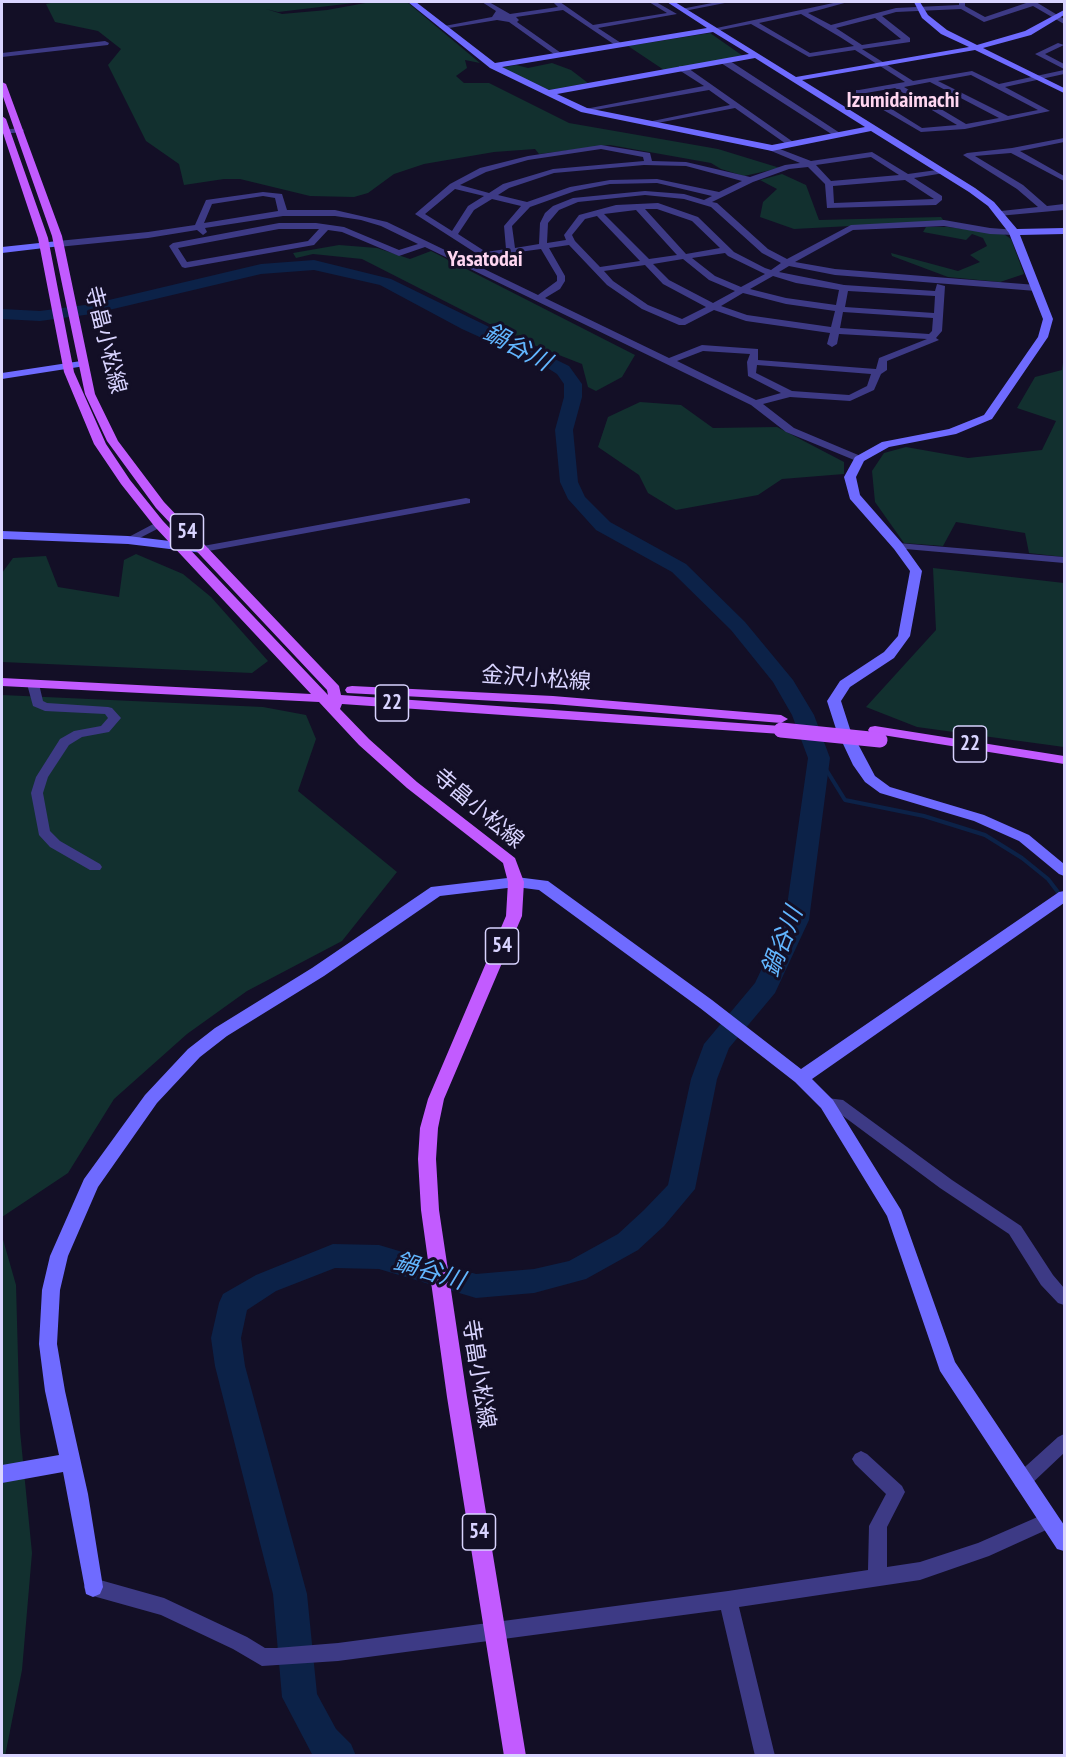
<!DOCTYPE html>
<meta charset="utf-8">
<style>
body{margin:0}
#map{position:relative;width:1066px;height:1757px;overflow:hidden;background:#130f26;font-family:"PT Sans Narrow",sans-serif}
canvas{display:block}
.frame{position:absolute;inset:0;border:3px solid #d9d4ff;pointer-events:none}
</style>
<div id="map">
<canvas width="1066" height="1757"></canvas>
<div class="frame"></div>
</div>
<script>
const ctx = document.querySelector('canvas').getContext('2d');
ctx.lineJoin = 'round';
function fillPath(path, color) { ctx.fillStyle = color; ctx.fill(path, 'evenodd'); }
const poly = rows => new Path2D(rows.map(r => 'M' + r).join(''));
function strokePath(path, color, width, dash) { ctx.strokeStyle = color; ctx.lineWidth = width; ctx.lineCap = dash ? 'butt' : 'round'; ctx.setLineDash(dash || []); ctx.stroke(path); }
function write(font, color, halo, rows, align = 'center') {
  ctx.font = font + ' "PT Sans Narrow","Noto Sans JP",sans-serif'; ctx.lineWidth = 6; ctx.setLineDash([]); ctx.textBaseline = 'middle'; ctx.strokeStyle = halo; ctx.fillStyle = color; for (const [text, x, y, turn = 0] of rows) {
    ctx.save(); ctx.translate(x, y); ctx.rotate((+turn || 0) * Math.PI / 180); ctx.textAlign = isNaN(turn) ? turn : align; if (halo) ctx.strokeText(text, 0, 0); ctx.fillText(text, 0, 0); ctx.restore();
  }
}
fillPath(poly([
 [55,2,362,2,278,12,266,9,282,14,327,10,371,2,407,2,480,63,465,60,467,68,456,76,464,83,489,83,569,123,718,149,780,168,744,176,721,169,711,163,610,145,539,154,535,149,494,152,424,164,394,174,368,193,354,197,310,196,240,179,224,179,184,185,179,164,146,141,108,65,121,49,98,31,55,22,46,4],
 [710,33,743,56,664,70,628,46],
 [552,63,571,70,588,83,549,90,501,68,516,65,528,68],
 [782,174,806,185,819,220,941,217,944,221,794,229,760,217,763,202,777,189,760,180],
 [926,227,948,227,1004,234,1011,239,1024,274,1000,282,948,277,892,256,891,253,958,271,980,262,970,255,987,246,983,238,972,234,966,240,923,232],
 [339,245,377,248,410,259,431,251,635,355,622,377,596,391,588,387,582,364,523,341,362,259,313,254,296,258,293,253],
 [1064,355,1064,557,1029,553,1025,533,956,522,943,546,904,543,875,502,872,471,884,453,906,447,968,458,1042,450,1056,421,1017,408,1035,377,1062,370],
 [640,402,681,405,713,428,777,427,844,462,844,474,782,479,758,495,676,510,648,493,639,475,598,447,608,417],
 [136,554,183,574,211,597,268,661,252,673,2,662,2,573,13,558,46,556,58,587,119,597,124,560],
 [933,568,1064,583,1064,747,917,727,866,707,936,630],
 [2,695,263,707,306,715,316,739,298,791,397,872,342,941,247,991,187,1034,114,1099,68,1173,2,1217],
 [2,1236,16,1285,20,1431,32,1553,22,1670,5,1756,2,1755]
]), '#12302f');
strokePath(poly([
 [819,758,845,800,924,816,985,835,1022,858,1048,879,1064,900]
]), '#0c2248', 4);
fillPath(poly([
 [314,260,391,279,569,366,582,384,582,397,573,430,578,482,585,497,610,522,686,564,745,622,793,680,814,715,830,758,809,920,775,993,729,1048,717,1079,695,1189,664,1226,638,1250,586,1279,534,1293,476,1298,379,1269,335,1268,276,1291,247,1310,241,1338,245,1366,307,1594,317,1694,336,1729,351,1744,356,1756,313,1756,282,1697,273,1594,215,1366,211,1338,219,1303,223,1294,256,1275,333,1244,379,1245,476,1274,534,1269,569,1261,618,1234,644,1210,668,1185,691,1079,704,1044,755,983,785,920,808,758,792,715,773,682,731,630,672,572,596,530,568,499,560,482,555,430,564,397,564,384,557,374,546,367,462,329,380,285,314,270,261,274,92,314,40,321,2,319,2,309,40,311,92,304,261,264,314,260]
]), '#0c2248');
fillPath(poly([
 [482,2,489,2,510,14,558,7,553,2,560,2,593,25,667,13,649,2,656,2,677,14,598,28,621,43,622,45,618,47,563,10,516,17,519,20,517,22,561,53,562,55,558,57,509,22,497,20,443,29,439,27,492,17,496,11,482,2],
 [717,2,730,2,684,11,681,9,717,2],
 [838,2,848,2,808,13,831,25,896,8,959,5,959,2,965,2,965,6,985,17,1029,2,1036,2,1064,19,1064,24,1033,6,984,22,961,9,896,12,882,16,910,38,910,42,862,49,913,81,972,71,999,84,1064,70,1064,74,1005,87,1050,111,965,129,921,132,856,94,856,90,859,90,905,82,855,50,809,57,751,24,716,31,712,29,838,2],
 [801,14,840,37,854,46,810,53,759,23,801,14],
 [875,18,901,39,862,45,836,28,875,18],
 [971,75,1038,110,1008,116,938,81,971,75],
 [930,82,999,118,966,124,904,87,930,82],
 [895,88,957,125,922,128,866,93,895,88],
 [105,41,109,43,108,45,2,57,2,53,105,41],
 [1058,43,1064,45,1045,54,1064,64,1064,69,1035,54,1058,43],
 [724,59,727,59,843,135,836,137,721,63,720,61,724,59],
 [679,66,685,66,796,144,789,146,735,108,647,125,643,123,730,105,709,90,584,112,580,110,704,86,679,70,679,66],
 [20,128,24,130,23,132,2,134,2,130,20,128],
 [1064,138,1064,142,1020,151,1064,176,1064,181,1011,153,975,156,1023,185,1047,206,1064,204,1064,210,998,216,998,212,1001,211,1038,207,1017,189,963,155,967,153,1012,148,1064,138],
 [601,145,650,153,652,161,686,162,750,177,785,165,800,163,769,150,768,148,772,146,811,161,872,152,908,174,944,169,944,173,914,178,942,196,942,200,936,205,827,208,825,184,808,167,789,169,753,182,712,202,717,203,768,249,787,259,851,225,944,220,990,228,1017,230,1017,234,1014,235,990,234,944,226,853,230,795,262,835,269,1036,285,1041,288,1036,291,835,275,789,266,779,272,844,285,935,291,937,284,945,286,942,331,936,338,939,340,887,361,887,370,881,374,874,390,850,401,790,397,763,404,794,428,863,457,864,459,859,462,786,432,751,405,425,247,399,256,342,232,328,230,314,245,185,268,182,267,169,246,173,243,279,223,316,223,344,227,399,250,418,244,381,226,361,220,335,216,283,216,205,228,207,232,203,235,197,230,148,238,58,247,54,244,58,241,148,232,195,225,206,200,263,192,282,194,287,210,335,210,387,222,538,295,557,281,557,276,541,249,482,257,415,214,450,184,480,168,528,156,601,145],
 [601,149,643,157,644,161,553,169,503,184,489,193,460,185,486,172,528,160,601,149],
 [871,157,899,175,831,181,816,165,871,157],
 [644,165,686,166,742,181,719,192,657,179,610,180,570,187,527,202,498,195,509,188,554,173,644,165],
 [905,180,934,199,834,203,833,186,905,180],
 [657,183,712,196,704,200,684,194,645,191,573,198,553,206,545,213,540,223,539,244,515,248,512,226,530,207,575,191,610,184,657,183],
 [455,189,484,196,468,206,452,231,425,214,455,189],
 [645,195,684,199,711,207,762,253,781,263,771,270,765,268,734,252,698,217,658,203,616,205,579,215,564,235,566,240,547,243,548,223,559,210,578,202,645,195],
 [263,196,275,198,278,211,204,223,212,204,263,196],
 [492,199,521,206,504,226,506,249,486,252,458,234,474,210,492,199],
 [645,209,657,209,692,221,720,248,686,254,645,209],
 [636,210,676,254,677,255,649,259,604,214,636,210],
 [597,216,640,261,600,267,575,241,572,235,585,219,597,216],
 [279,229,319,229,308,241,187,262,178,248,279,229],
 [569,245,607,285,642,309,679,325,685,325,714,310,746,321,830,333,827,344,832,347,837,344,839,334,927,339,879,358,876,369,758,360,758,349,702,345,669,358,545,298,560,289,565,281,565,276,549,248,569,245],
 [725,253,728,256,765,274,741,287,715,276,692,258,725,253],
 [683,259,709,280,735,291,713,303,669,280,653,264,683,259],
 [645,265,663,284,706,307,682,319,648,305,613,281,604,271,645,265],
 [773,276,796,283,839,290,836,305,786,298,750,289,773,276],
 [848,291,935,296,934,313,845,307,848,291],
 [743,293,786,304,835,311,831,327,747,315,721,306,743,293],
 [843,312,933,318,932,331,929,334,840,328,843,312],
 [703,351,750,354,747,362,748,376,781,393,756,400,677,361,703,351],
 [757,365,871,374,867,386,849,395,792,391,756,373,757,365],
 [466,498,470,499,470,503,203,552,197,549,203,546,466,498],
 [159,521,163,522,163,526,132,542,124,542,123,540,159,521],
 [898,543,1064,557,1064,563,894,548,894,544,898,543],
 [33,680,39,684,43,701,47,703,108,707,112,708,121,718,109,732,82,737,69,745,48,777,43,793,50,831,60,841,100,864,102,867,100,870,90,870,50,847,39,835,31,793,36,777,60,739,74,731,101,726,108,718,105,714,45,711,33,706,27,684,33,680],
 [827,1098,843,1100,952,1180,1021,1226,1053,1275,1064,1288,1064,1305,1058,1303,1041,1285,1009,1234,940,1188,835,1110,822,1108,819,1104,822,1100,827,1098],
 [1064,1434,1064,1453,1028,1487,1022,1489,1016,1487,1013,1481,1016,1475,1058,1437,1064,1434],
 [861,1451,867,1454,902,1486,905,1492,887,1527,887,1567,920,1562,978,1543,1049,1512,1055,1514,1058,1520,1055,1526,989,1556,920,1580,739,1607,775,1756,755,1756,721,1610,338,1661,262,1666,233,1649,161,1615,93,1596,86,1593,84,1587,86,1581,93,1578,164,1598,247,1637,265,1648,276,1648,338,1643,728,1591,868,1570,869,1526,886,1494,855,1464,852,1459,855,1454,861,1451]
]), '#3d3a85');
fillPath(poly([
 [408,2,416,2,495,63,707,28,667,2,675,2,796,77,969,47,941,34,922,18,914,2,920,2,928,15,947,30,977,45,1025,31,1064,10,1064,15,1031,35,983,48,1064,88,1064,93,975,50,802,80,975,188,994,202,1017,229,1064,228,1064,234,1020,235,1053,319,1048,337,992,419,956,434,889,447,864,461,856,477,860,495,902,543,922,571,910,636,894,658,850,687,841,701,850,729,875,776,890,787,984,815,1029,835,1064,864,1064,876,1059,874,1019,841,974,821,880,793,865,782,853,765,836,729,827,701,840,681,884,652,898,636,910,571,894,549,850,499,844,477,855,457,882,442,949,429,984,415,1038,337,1043,319,1009,233,988,206,969,192,871,131,772,151,581,112,490,68,408,2],
 [713,32,749,54,549,90,502,67,713,32],
 [755,58,865,127,772,145,587,108,557,94,755,58],
 [58,241,61,242,61,246,2,253,2,247,58,241],
 [81,361,85,362,85,366,2,379,2,373,81,361],
 [2,531,128,536,203,545,209,549,203,553,128,544,2,539,2,531],
 [516,877,548,881,712,1000,801,1069,1059,892,1064,891,1064,903,812,1079,833,1100,901,1210,955,1362,1064,1525,1064,1551,1057,1549,940,1371,887,1216,821,1108,795,1082,700,1008,539,890,516,887,440,896,324,976,227,1036,200,1057,157,1103,98,1187,68,1256,60,1290,57,1344,65,1391,88,1494,103,1587,100,1594,93,1597,86,1594,63,1472,2,1483,2,1465,59,1455,45,1391,39,1344,42,1290,50,1256,84,1179,145,1095,188,1049,215,1028,312,968,431,887,516,877]
]), '#6f6bff');
fillPath(poly([
 [2,82,6,84,62,236,95,394,118,441,164,502,339,686,341,695,781,726,788,730,781,734,342,704,340,709,369,739,417,782,515,858,524,882,522,916,444,1099,438,1128,436,1159,439,1210,467,1397,526,1756,504,1756,447,1397,421,1210,418,1159,420,1128,428,1099,506,916,508,882,503,863,407,788,359,745,319,702,2,686,2,678,311,694,155,527,121,484,94,444,64,372,38,238,2,130,2,116,6,119,48,238,74,372,106,444,130,480,163,521,328,695,327,690,156,508,107,441,85,394,52,236,2,94,2,82],
 [352,686,553,696,781,715,788,719,781,723,553,704,347,693,345,690,347,687,352,686],
 [875,726,1064,756,1064,764,870,733,868,730,870,727,875,726]
]), '#c25bff');
strokePath(poly([
 [781,730,880,740]
]), '#c25bff', 15);
for (const [x, y, w] of [
 [187,532,33],
 [392,703,33],
 [970,744,33],
 [502,946,33],
 [479,1532,33]
]) { const box = new Path2D(); box.roundRect(x - w / 2, y - 18, w, 36, 4.5); ctx.fillStyle = '#130f26'; ctx.fill(box); strokePath(box, '#d9d4ff', 1.5); }
write('bold 21px', '#d9d4ff', null, [
 ["54",187,532],
 ["22",392,703],
 ["22",970,744],
 ["54",502,946],
 ["54",479,1532]
]);
write('bold 22px', '#ffd6f0', '#130f26', [
 ["Izumidaimachi",903,101],
 ["Yasatodai",485,260]
]);
write('22px', '#d9d4ff', '#130f26', [
 ["寺畠小松線",105,340,76],
 ["金沢小松線",536,679,4],
 ["寺畠小松線",478,809,40],
 ["寺畠小松線",478,1374,81]
]);
write('italic 24px', '#62b6ff', '#130f26', [
 ["鍋谷川",517,348,28],
 ["鍋谷川",783,942,-69],
 ["鍋谷川",429,1272,17]
]);
</script>
